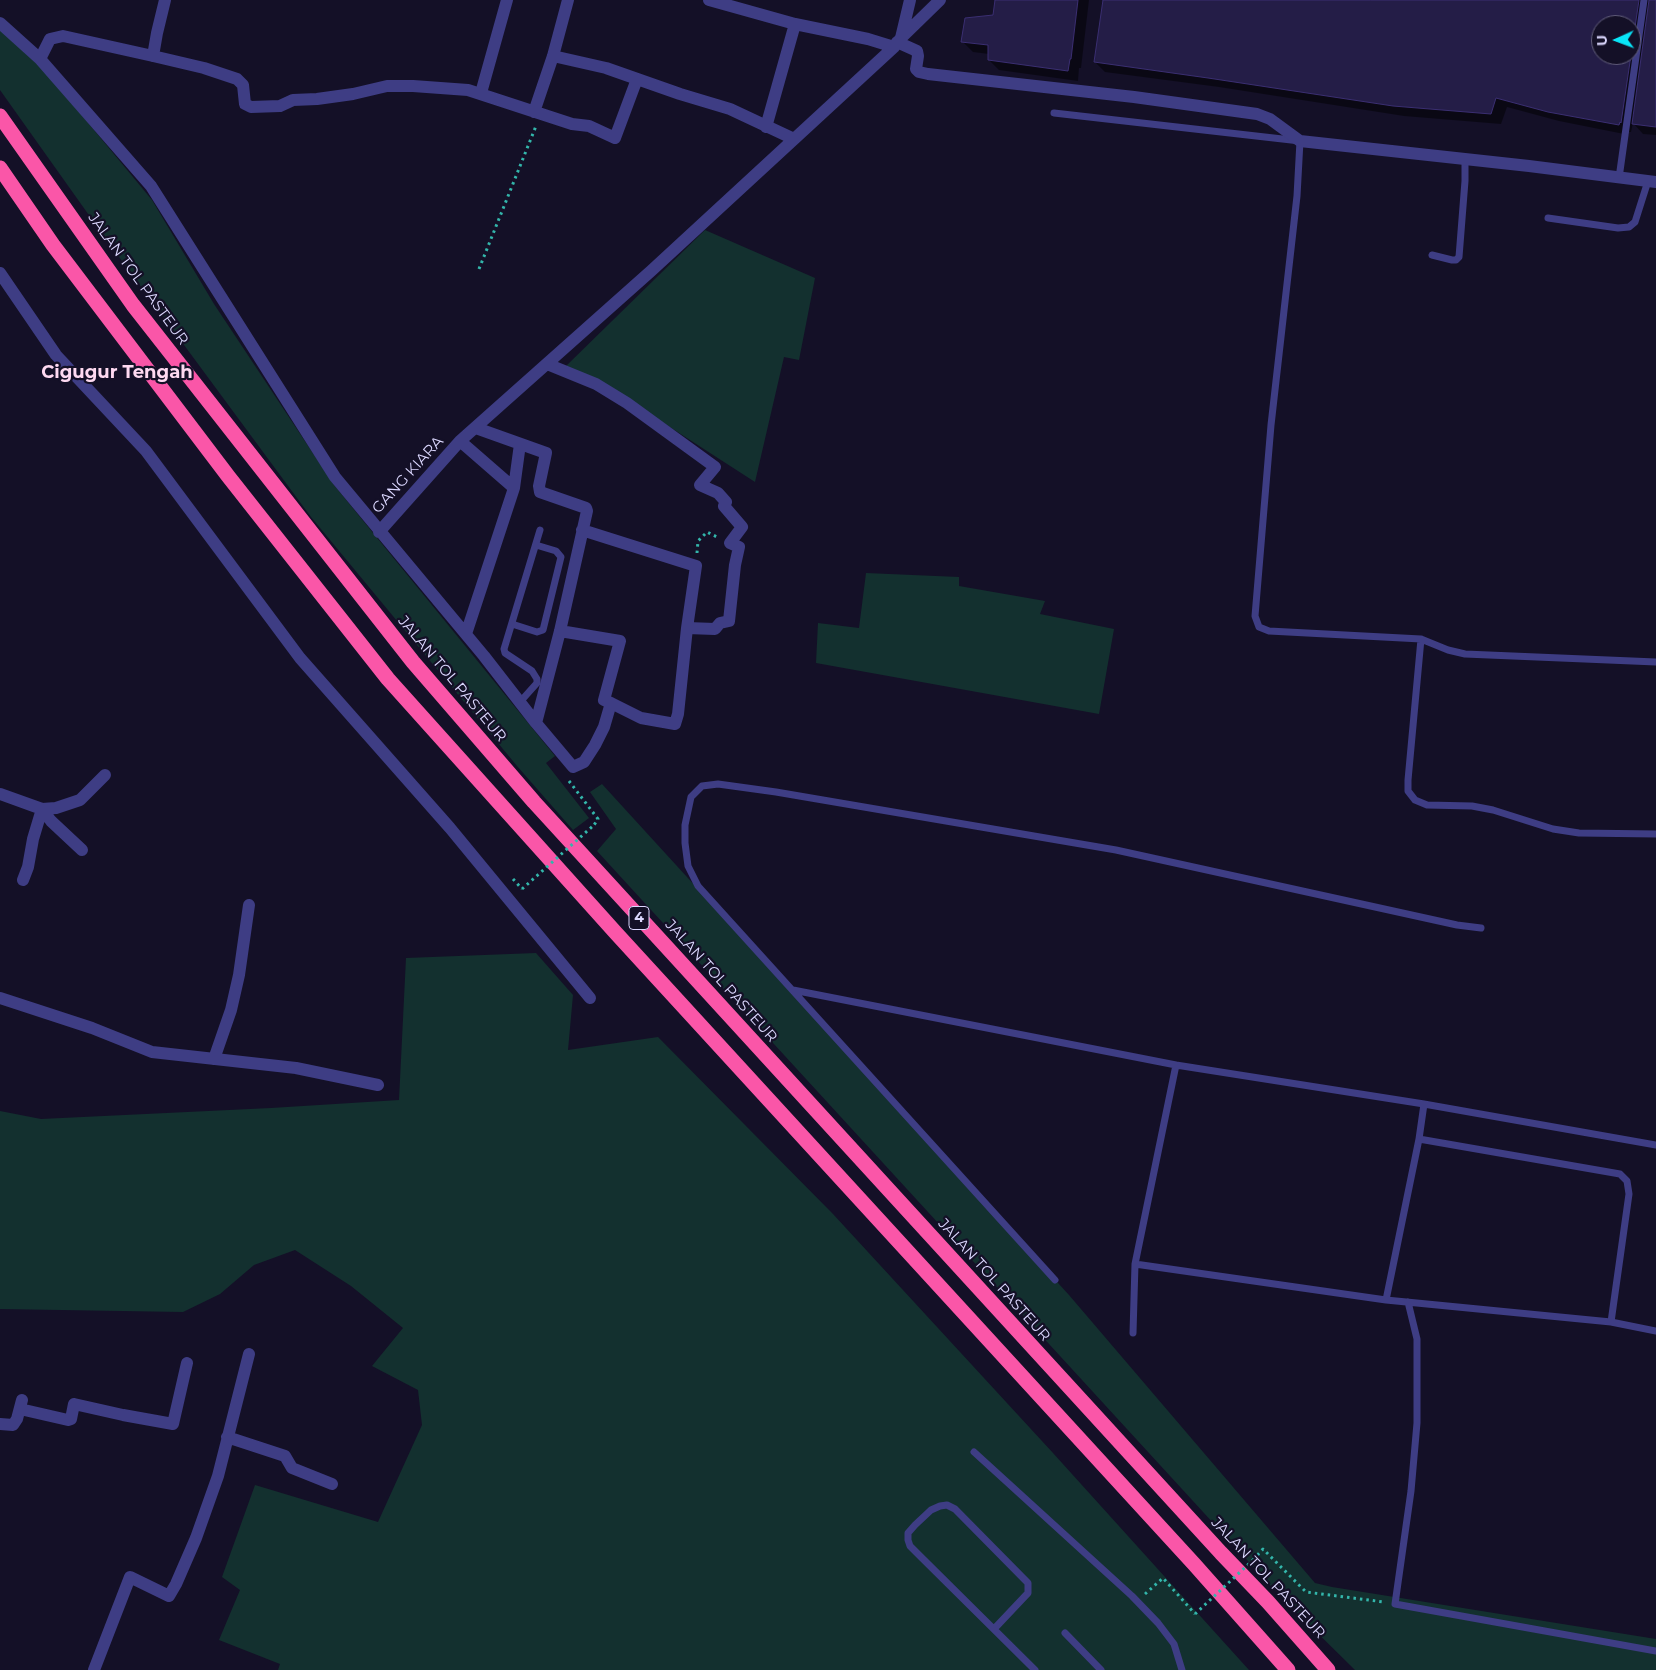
<!DOCTYPE html>
<style>
body{margin:0}
#map{position:relative;width:1656px;height:1670px;overflow:hidden;background:#141027;font-family:Montserrat,sans-serif}
canvas{display:block}
.north{position:absolute;left:1591px;top:15px;width:50px;height:50px;box-sizing:border-box;background:#141027;border:1px solid #64607d;border-radius:50%;rotate:268deg;font-size:14px;font-weight:700;line-height:20px;text-align:center;color:#dbd7fe}
.north::after{content:'';display:block;margin:auto;width:18px;height:22px;background:#09e5f8;clip-path:polygon(50% 0,100% 100%,50% 72%,0 100%)}
</style>
<div id="map">
<canvas width="1656" height="1670"></canvas>
<div class="north">U</div>
</div>
<script>
const ctx = document.querySelector('canvas').getContext('2d');
ctx.lineJoin = 'round';
function fillPath(path, color) { ctx.fillStyle = color; ctx.fill(path, 'evenodd'); }
const poly = rows => new Path2D(rows.map(r => 'M' + r).join(''));
function strokePath(path, color, width, dash) { ctx.strokeStyle = color; ctx.lineWidth = width; ctx.lineCap = dash ? 'butt' : 'round'; ctx.setLineDash(dash || []); ctx.stroke(path); }
function write(font, color, halo, rows, align = 'center') {
  ctx.font = font + ' Montserrat,sans-serif'; ctx.lineWidth = 4.5; ctx.setLineDash([]); ctx.textBaseline = 'middle'; ctx.strokeStyle = halo; ctx.fillStyle = color; for (const [text, x, y, turn = 0] of rows) {
    ctx.save(); ctx.translate(x, y); ctx.rotate((+turn || 0) * Math.PI / 180); ctx.textAlign = isNaN(turn) ? turn : align; if (halo) ctx.strokeText(text, 0, 0); ctx.fillText(text, 0, 0); ctx.restore();
  }
}
fillPath(poly([
 [0,29,46,72,152,200,214,304,334,485,555,756,546,763,589,818,573,830,517,766,311,517,108,242,0,90],
 [705,230,815,278,799,360,784,357,755,482,597,380,565,367],
 [866,573,959,577,959,586,1045,601,1040,614,1114,629,1099,714,816,663,818,623,859,628],
 [602,784,1069,1295,1315,1583,1332,1587,1656,1639,1656,1670,1355,1670,1281,1597,597,851,616,829,590,792],
 [536,953,573,995,568,1050,658,1037,833,1214,1053,1453,1249,1670,278,1670,280,1664,219,1640,240,1590,222,1577,255,1485,378,1522,422,1425,418,1390,372,1366,403,1328,351,1286,295,1250,254,1265,220,1294,183,1312,0,1309,0,1111,41,1119,271,1108,399,1100,406,958]
]), '#13302f');
fillPath(poly([
 [996,0,1089,0,1081,68,1079,68,1078,81,999,70,989,60,989,54,973,52,963,42,994,16],
 [1105,0,1656,0,1656,135,1643,134,1633,123,1631,132,1629,132,1629,135,1559,121,1507,107,1501,124,1404,116,1219,87,1105,72,1095,62],
 [1601,25,1631,25,1631,55,1601,55]
]), '#0007');
const building = poly([
 [995,0,1078,0,1071,59,1070,59,1068,71,988,60,988,45,961,42,965,18,993,15,995,0],
 [1103,0,1639,0,1631,54,1631,25,1601,25,1601,55,1631,55,1621,123,1620,122,1619,125,1548,112,1496,98,1491,114,1393,106,1208,78,1094,62,1103,0],
 [1649,0,1656,0,1656,127,1632,124,1649,0]
]);
fillPath(building, '#241d47');
strokePath(building, '#3b2f72', 1);
strokePath(poly([
 [479,269,536,126],
 [697,553,698,541,707,532,719,538],
 [569,781,598,819,594,825],
 [513,879,522,889],
 [1253,1560,1263,1549,1306,1592,1384,1602],
 [1145,1594,1163,1578,1195,1614]
]), '#33b6ab', 3, [2.5, 4]);
strokePath(poly([
 [1054,113,1300,141,1297,196,1271,425,1255,616,1259,627,1269,631,1421,639,1448,650,1465,654,1656,662],
 [1619,178,1644,0],
 [1548,218,1618,228,1629,227,1635,222,1648,181],
 [1432,255,1452,260,1456,260,1459,257,1465,181,1465,159],
 [512,624,537,632,543,630,561,557,556,551,536,545],
 [1421,639,1408,780,1408,791,1415,800,1427,805,1472,806,1493,810,1553,829,1579,833,1656,834],
 [520,702,537,683,537,679,532,671,505,653,504,649,540,530],
 [793,990,1176,1065],
 [1424,1104,1419,1139,1620,1174,1627,1181,1629,1194,1611,1322],
 [1135,1264,1386,1300,1611,1322,1656,1331],
 [1055,1280,698,886,688,866,685,843,685,825,691,797,702,786,718,784,776,792,1116,850,1457,925,1481,928],
 [1386,1300,1419,1139],
 [1408,1302,1417,1339,1417,1423,1411,1491,1395,1604,1656,1651],
 [1133,1333,1135,1264,1176,1065,1424,1104,1656,1145],
 [974,1452,1132,1596,1158,1623,1174,1644,1182,1670],
 [994,1629,1028,1593,1028,1583,955,1509,947,1505,940,1506,931,1510,915,1525,908,1533,908,1540,910,1546,921,1557,1035,1670],
 [1065,1633,1101,1670]
]), '#3e3d84', 7);
strokePath(poly([
 [709,0,795,24,868,39,894,47],
 [0,23,40,59,151,186,335,477,484,656,536,723,573,767,584,762,595,745,604,727,611,703,641,718,675,724,678,714,687,628,696,566,582,530],
 [901,38,910,0],
 [897,42,917,51,918,56,916,69,919,72,928,74,1134,97,1257,114,1270,119,1300,141,1529,166,1656,182],
 [153,56,157,33,165,0],
 [553,56,606,68,680,94,730,109,794,139],
 [40,59,50,39,63,36,153,56,204,68,237,79,243,85,245,104,251,107,280,106,293,100,317,99,353,94,387,86,413,86,468,90,572,124,589,126,615,138,637,79],
 [481,93,507,0],
 [534,112,553,56,568,0],
 [766,127,795,24],
 [0,273,56,355,146,451,300,658,450,828,590,998],
 [547,364,596,384,627,403,715,467,700,485,718,493,726,502,724,506,742,527,730,543,739,547,735,565,729,621,720,623,715,629,687,628],
 [476,428,546,453,539,486,540,492,586,508,587,511,560,631,536,723],
 [460,441,514,488],
 [379,532,460,441,651,271,894,47,901,38,940,0],
 [560,631,620,641,604,700,611,703],
 [466,634,514,488,520,444],
 [0,794,42,809,51,821,82,850],
 [23,880,28,867,33,839,42,809,56,808,80,800,105,775],
 [0,998,92,1028,152,1052,296,1068,378,1085],
 [214,1059,231,1010,239,975,249,905],
 [20,1409,68,1420,71,1419,74,1404,123,1415,173,1424,187,1363],
 [0,1424,13,1425,17,1419,22,1400],
 [227,1437,285,1456,292,1468,332,1484],
 [94,1670,130,1577,169,1596,176,1584,196,1538,218,1476,249,1354]
]), '#3e3d84', 12);
strokePath(poly([
 [0,116,133,305,413,662,534,802,1221,1553,1268,1602,1328,1670],
 [0,168,53,245,228,476,388,679,615,932,1194,1564,1288,1670]
]), '#fa56a8', 15);
strokePath(poly([
 [522,889,594,825],
 [1195,1614,1253,1560]
]), '#33b6ab', 3, [2.5, 4]);
for (const [x, y, w] of [
 [639,918,20]
]) { const box = new Path2D(); box.roundRect(x - w / 2, y - 11.5, w, 23, 4); ctx.fillStyle = '#141027'; ctx.fill(box); strokePath(box, '#dbd7fe', 1); }
write('bold 14px', '#dbd7fe', null, [
 ["4",639,918]
]);
write('15px', '#dbd7fe', '#141027', [
 ["JALAN TOL PASTEUR",138,279,54],
 ["GANG KIARA",408,475,-48],
 ["JALAN TOL PASTEUR",452,679,50],
 ["JALAN TOL PASTEUR",721,981,48],
 ["JALAN TOL PASTEUR",994,1280,48],
 ["JALAN TOL PASTEUR",1268,1578,47]
]);
write('bold 18px', '#fed9f1', '#141027', [
 ["Cigugur Tengah",117,373]
]);
</script>
